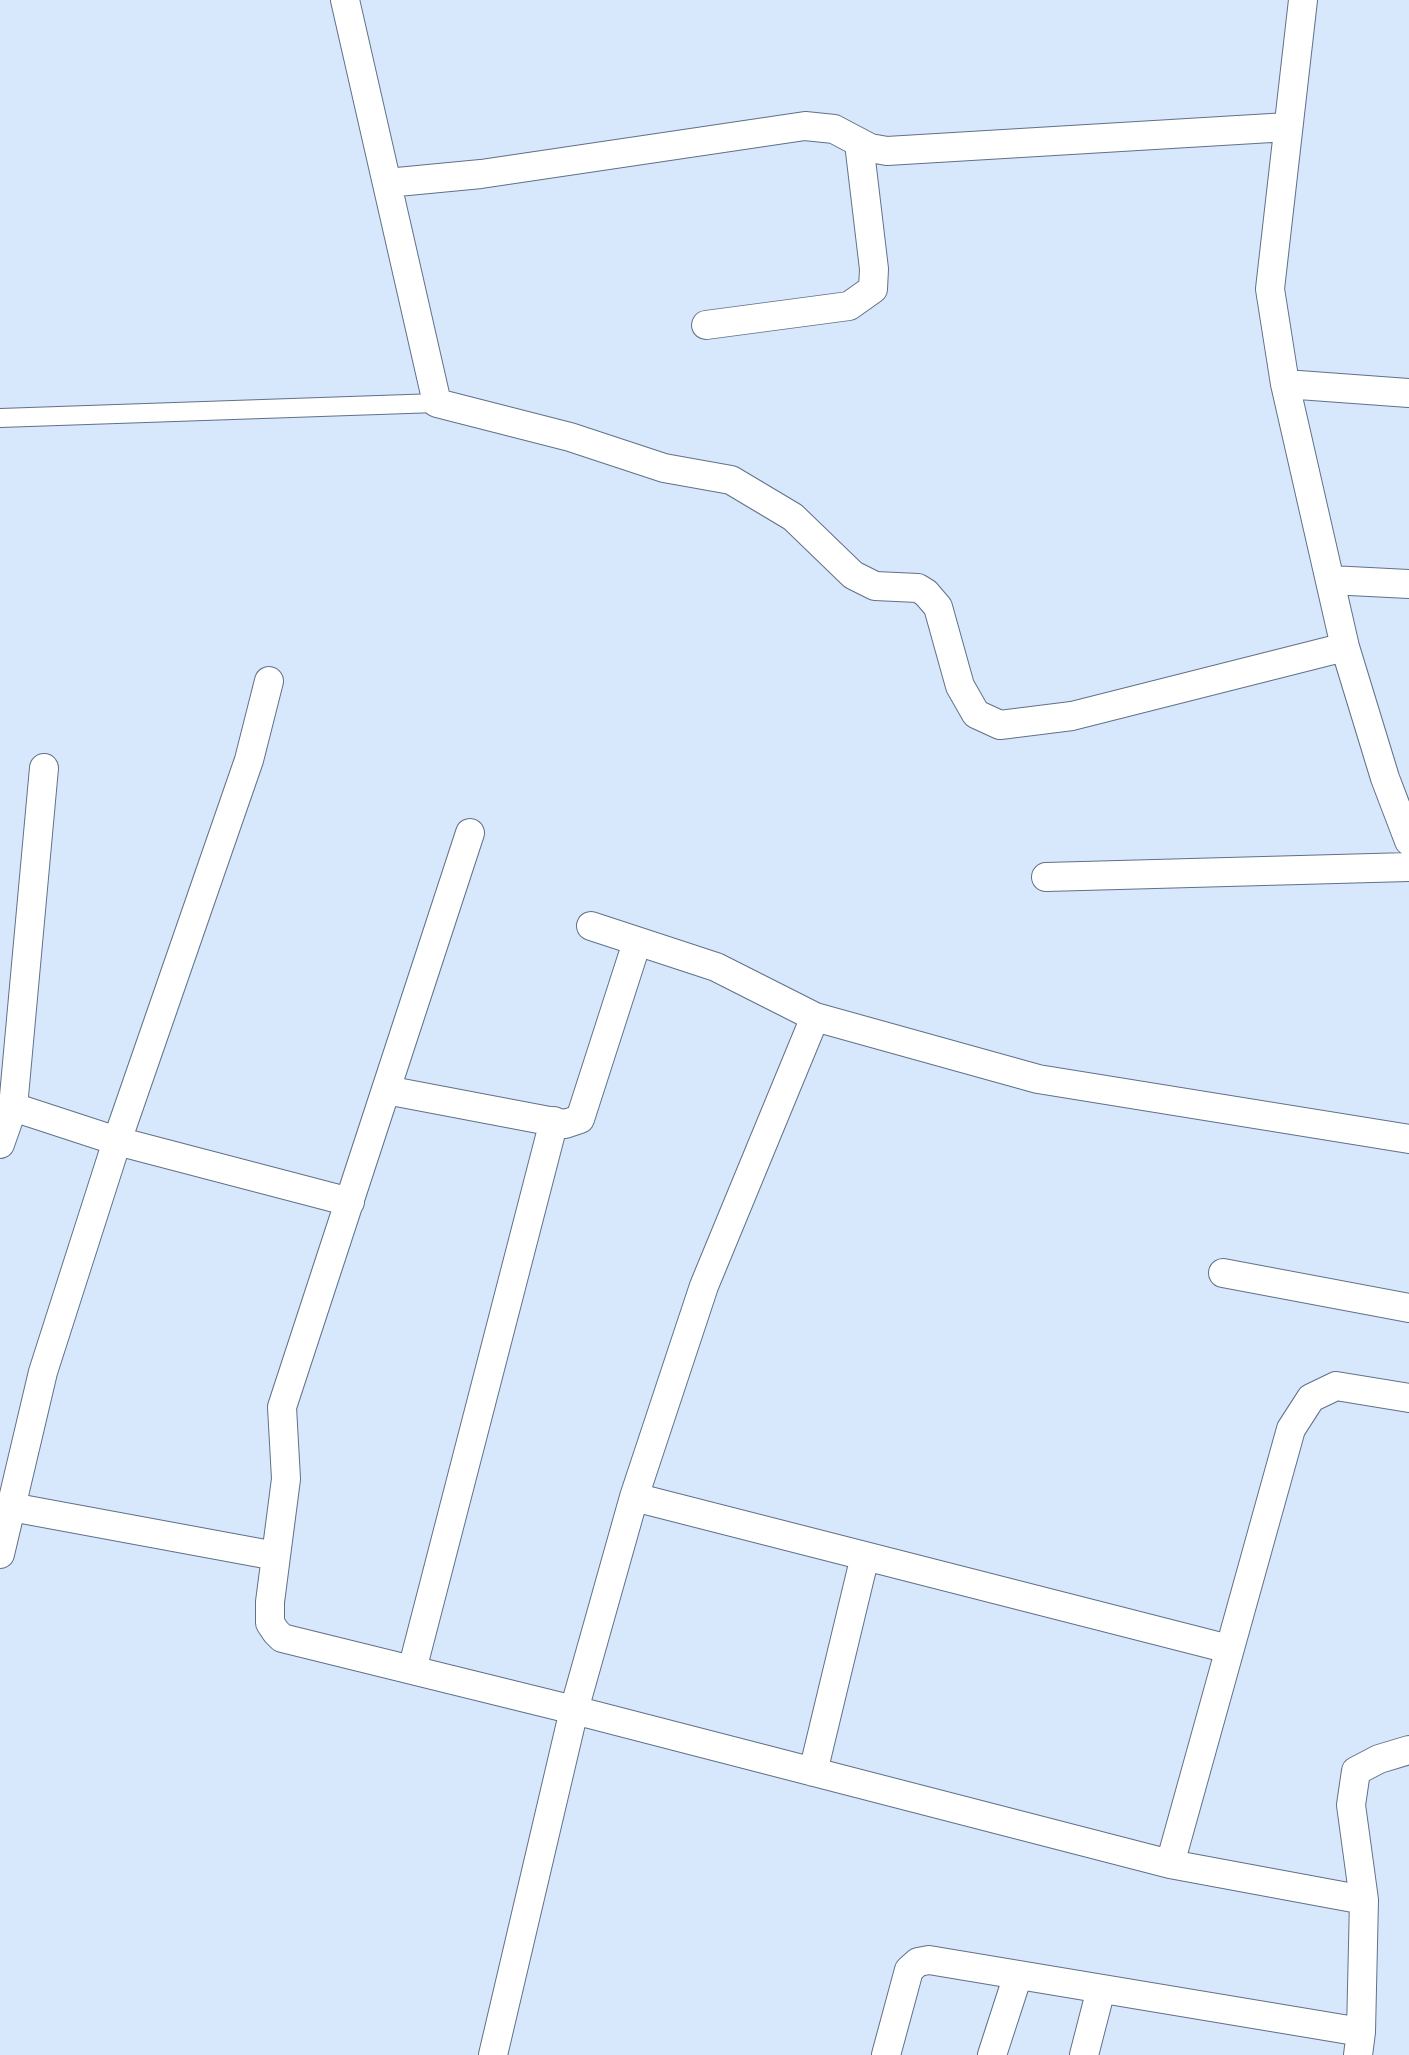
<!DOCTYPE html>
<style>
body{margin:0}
canvas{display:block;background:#d7e7fc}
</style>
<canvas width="1409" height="2055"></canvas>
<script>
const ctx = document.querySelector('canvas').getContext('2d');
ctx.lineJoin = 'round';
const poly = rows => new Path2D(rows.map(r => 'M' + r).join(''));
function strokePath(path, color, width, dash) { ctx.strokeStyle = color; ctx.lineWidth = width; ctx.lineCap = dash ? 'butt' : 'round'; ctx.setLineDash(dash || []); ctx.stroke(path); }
const lane = poly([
 [0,418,437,403]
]);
const street = poly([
 [345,0,437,403,570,437,664,468,731,480,793,517,853,575,875,586,918,588,926,593,938,607,960,686,976,714,1000,725,1072,716,1345,647],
 [1303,0,1270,289,1285,384,1345,647,1385,778,1409,841],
 [387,183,481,174,805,126,834,129,870,148,887,151,1288,127],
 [706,325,849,306,873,289,874,269,859,143],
 [1285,384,1409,393],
 [1330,580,1409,584],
 [470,833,282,1407,286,1479,270,1602,270,1623,276,1632,282,1638,574,1710,1170,1864,1364,1900],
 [1046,877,1409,867],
 [591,926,716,967,815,1017,1038,1079,1409,1139],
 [386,1090,565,1124,580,1119,637,942],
 [13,1107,117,1141,350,1202],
 [0,1144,13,1107,44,768],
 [1223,1273,1409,1308],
 [634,1497,1229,1649],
 [11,1507,276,1556],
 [0,1554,43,1372,117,1141,249,760,269,681],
 [412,1670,554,1121],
 [813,1772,865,1556],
 [1170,1864,1291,1429,1311,1398,1336,1386,1409,1398],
 [493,2055,574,1710,634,1497,704,1286,815,1017],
 [886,2055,909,1970,918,1962,929,1960,1361,2032],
 [992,2055,1018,1975],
 [1084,2055,1101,1989],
 [1358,2055,1361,2032,1364,1900,1351,1805,1356,1771,1379,1759,1409,1750]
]);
strokePath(lane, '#607188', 20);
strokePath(street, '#607188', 30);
strokePath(lane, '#fff', 18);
strokePath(street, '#fff', 28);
</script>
